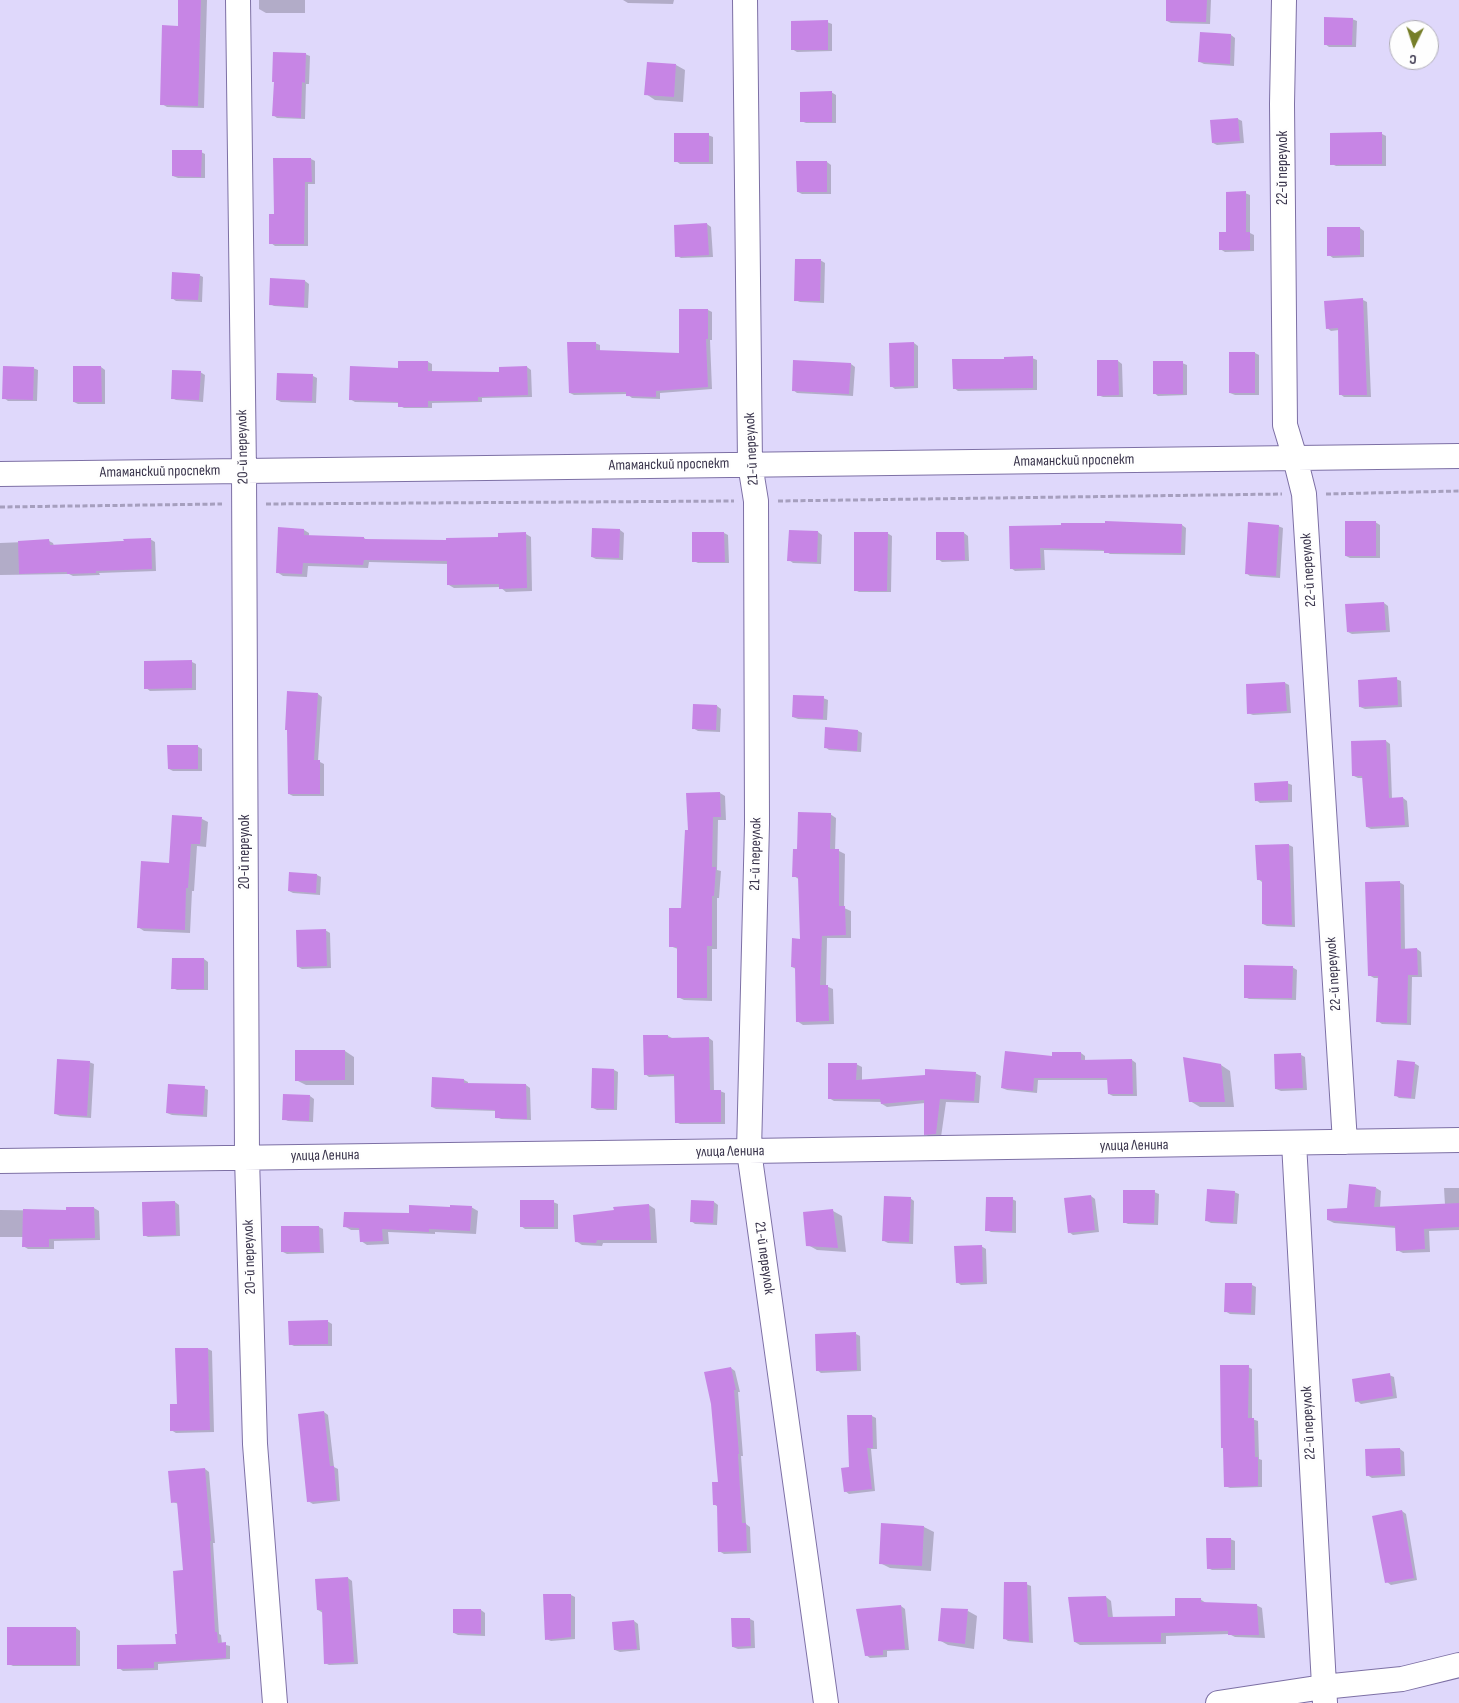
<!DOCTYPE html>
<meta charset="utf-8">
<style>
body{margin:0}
#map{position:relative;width:1459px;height:1703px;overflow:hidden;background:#dfd8fb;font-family:"Sofia Sans Condensed",sans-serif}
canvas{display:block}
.north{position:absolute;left:1389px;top:20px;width:50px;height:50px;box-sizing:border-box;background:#fefefe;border:1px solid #b0aeb7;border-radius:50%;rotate:184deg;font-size:14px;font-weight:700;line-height:20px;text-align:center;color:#3a354c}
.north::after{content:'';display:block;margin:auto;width:18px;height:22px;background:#767e29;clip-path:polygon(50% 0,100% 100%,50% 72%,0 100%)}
</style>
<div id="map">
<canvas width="1459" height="1703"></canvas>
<div class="north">С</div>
</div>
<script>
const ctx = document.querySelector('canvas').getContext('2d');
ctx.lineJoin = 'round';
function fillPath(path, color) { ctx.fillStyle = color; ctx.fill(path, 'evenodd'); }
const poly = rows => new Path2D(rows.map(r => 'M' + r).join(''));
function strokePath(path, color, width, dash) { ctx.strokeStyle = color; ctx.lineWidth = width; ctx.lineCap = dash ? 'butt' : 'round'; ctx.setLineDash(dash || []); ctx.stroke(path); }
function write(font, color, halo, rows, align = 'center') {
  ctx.font = font + ' "Sofia Sans Condensed",sans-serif'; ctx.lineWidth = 5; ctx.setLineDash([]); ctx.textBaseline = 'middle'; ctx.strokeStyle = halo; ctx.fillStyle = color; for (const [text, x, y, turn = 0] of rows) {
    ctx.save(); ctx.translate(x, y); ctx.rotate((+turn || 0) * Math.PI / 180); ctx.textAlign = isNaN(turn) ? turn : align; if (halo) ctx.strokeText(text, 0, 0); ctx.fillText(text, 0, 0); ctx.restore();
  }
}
fillPath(poly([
 [179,0,207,0,204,108,167,107,162,104,179,27],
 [259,0,305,0,305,13,266,13,259,9],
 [623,0,674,0,673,4,628,3],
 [1167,0,1211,0,1210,24,1171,23,1167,21],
 [1352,19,1357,21,1356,47,1329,47,1325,44],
 [827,22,832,24,832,51,797,52,792,49],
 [1231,35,1235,38,1234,66,1204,64,1200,62],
 [305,54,310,56,309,84,306,84,305,119,277,118,273,115],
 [676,65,685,70,683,102,655,100,646,94],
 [831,92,836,95,836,123,806,123,801,121],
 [1238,119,1242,121,1244,143,1217,145,1213,143],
 [1382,134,1386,136,1386,166,1336,166,1332,164],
 [708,135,713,137,713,164,680,164,676,161],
 [201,152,205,154,205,178,178,178,173,176],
 [311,159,315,161,315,184,308,184,308,246,275,246,271,243,275,215],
 [827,162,831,165,831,194,802,194,798,192],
 [1245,193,1250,195,1250,233,1254,235,1254,251,1225,252,1220,249],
 [707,224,711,227,713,257,681,258,677,256],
 [1360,228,1364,231,1364,257,1333,258,1329,255],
 [820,260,825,263,824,303,800,302,795,300],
 [199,275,203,277,202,302,176,301,172,298],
 [305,281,309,284,308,308,274,306,270,304],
 [1363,300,1367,302,1371,397,1344,397,1340,394,1339,330,1331,331,1327,328],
 [708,310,712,312,712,340,710,340,712,389,660,393,660,399,632,398,627,394,574,395,570,393,595,343,600,345,600,351,680,354],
 [914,343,918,346,918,388,895,389,891,386],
 [1255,353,1259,355,1259,395,1235,395,1230,393],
 [1032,358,1037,360,1037,390,958,391,954,388,1005,360],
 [1098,361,1118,361,1122,364,1123,397,1103,397,1098,395],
 [428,362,432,364,432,372,500,373,500,368,527,367,531,370,532,397,482,398,482,402,432,403,432,408,404,408,400,406,400,403,355,402,350,399,400,369],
 [1182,363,1187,365,1187,395,1158,396,1154,393],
 [851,364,855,367,853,396,797,393,793,390],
 [101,367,105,370,105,404,78,404,74,402],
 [33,368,38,370,37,401,8,401,4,398],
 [200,372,205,375,203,402,176,400,172,398],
 [313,376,317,378,316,403,281,402,277,400],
 [1375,522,1380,525,1380,558,1350,558,1346,556],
 [1182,525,1186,528,1185,555,1110,554,1105,551,1044,550,1045,570,1015,571,1011,568,1010,527],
 [1278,526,1283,528,1280,578,1250,576,1246,573],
 [593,529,620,530,624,533,623,560,596,559,592,557],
 [304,530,309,533,309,537,364,538,367,540,448,541,499,538,526,534,531,537,532,591,506,592,500,587,454,588,449,585,448,564,369,562,368,568,308,566,307,577,283,576,277,572],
 [818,532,822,535,821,564,793,563,789,560],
 [724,533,728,535,729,563,698,563,694,561],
 [887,533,892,536,891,592,859,592,855,590],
 [937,533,964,533,968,536,969,561,942,562,938,559],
 [150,539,155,542,156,571,99,573,100,575,73,576,69,574,0,575,0,543,49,541,53,543,54,546],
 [1384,603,1388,606,1390,632,1352,634,1348,632],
 [192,662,196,664,196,690,150,691,146,688],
 [1396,679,1401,681,1402,707,1365,709,1360,707],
 [1285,683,1289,685,1291,713,1253,715,1248,713],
 [318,694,322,697,318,761,324,764,324,796,293,796,289,794,288,730],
 [823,698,828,700,827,720,798,719,793,717],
 [717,706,721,709,720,732,698,731,693,728],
 [858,731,862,733,861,752,829,750,825,747],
 [1386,741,1390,744,1392,799,1403,798,1407,801,1409,827,1371,829,1367,827,1364,778,1358,778,1354,776,1353,742],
 [197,746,202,749,202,771,173,771,169,769],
 [1287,783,1292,785,1292,802,1260,803,1256,800],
 [720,793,725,796,726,820,718,820,717,870,721,871,719,898,717,898,717,949,712,949,712,1001,684,1000,678,997,678,949,670,946,683,909,689,831,688,794],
 [830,814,836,818,835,851,839,851,845,854,844,908,851,911,851,938,827,938,826,986,833,989,834,1024,803,1025,797,1021,796,969,792,967,801,940,800,880,794,876,799,850],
 [202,819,208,822,206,847,197,846,194,891,192,891,190,933,144,931,138,927,170,864],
 [1289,845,1293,847,1295,927,1267,926,1263,924,1262,882,1258,879,1257,846],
 [317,875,321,877,320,895,293,893,289,891],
 [1399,882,1404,885,1405,950,1417,949,1421,952,1422,977,1412,977,1411,1025,1382,1024,1378,1021,1379,978,1374,978,1369,975],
 [325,930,330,933,331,968,302,969,298,967],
 [204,959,208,962,208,990,177,990,173,988],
 [1292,967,1297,970,1296,1000,1249,999,1245,997],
 [668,1036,672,1038,709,1038,713,1041,714,1091,720,1091,725,1093,725,1124,680,1124,676,1122,676,1076,649,1077,645,1074],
 [345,1051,354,1057,354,1085,306,1085,296,1080],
 [1081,1053,1085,1056,1085,1061,1132,1060,1136,1063,1137,1096,1113,1096,1109,1094,1109,1080,1038,1080,1037,1093,1007,1090,1002,1088,1053,1057],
 [1301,1055,1305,1057,1307,1090,1281,1091,1276,1089],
 [89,1062,94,1064,91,1118,60,1116,56,1114],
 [1414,1063,1419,1066,1415,1099,1399,1098,1395,1095],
 [856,1064,862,1067,862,1081,975,1073,981,1076,979,1103,946,1102,941,1137,930,1137,925,1134,925,1103,887,1107,882,1104,882,1102,834,1101,829,1098],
 [1221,1065,1230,1071,1234,1107,1200,1107,1190,1101],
 [614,1070,618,1072,617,1110,597,1110,593,1108],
 [464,1080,468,1082,468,1085,526,1085,530,1088,531,1120,501,1119,497,1117,497,1111,436,1109,432,1107],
 [204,1088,208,1090,207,1117,172,1115,167,1113],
 [310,1096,314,1099,313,1122,288,1121,284,1119],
 [1376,1188,1381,1191,1380,1208,1445,1205,1444,1188,1459,1188,1459,1230,1429,1231,1430,1252,1403,1253,1397,1250,1396,1228,1334,1223,1328,1220,1348,1209],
 [1154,1192,1159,1194,1158,1225,1128,1224,1124,1222],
 [1234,1192,1239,1194,1237,1224,1211,1223,1207,1221],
 [1091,1196,1095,1199,1099,1232,1073,1235,1069,1232],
 [910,1198,914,1201,913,1244,888,1243,884,1241],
 [1012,1199,1016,1201,1016,1233,991,1232,987,1230],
 [692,1201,714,1202,718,1205,717,1225,695,1224,691,1221],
 [175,1202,179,1205,180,1236,148,1237,144,1235],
 [553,1202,558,1204,558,1229,525,1229,521,1226],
 [649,1205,655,1209,657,1243,603,1243,602,1246,582,1245,576,1241,615,1211],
 [471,1207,478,1211,476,1234,435,1232,435,1234,388,1232,389,1244,367,1245,361,1241,360,1230,351,1230,344,1226,410,1214,451,1208],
 [94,1208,99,1211,100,1240,54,1241,54,1249,28,1249,23,1246,24,1237,0,1237,0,1210,68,1211],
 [833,1211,842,1216,846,1252,817,1250,808,1245],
 [319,1227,323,1229,324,1253,287,1254,283,1252,282,1228],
 [981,1246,986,1249,987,1284,961,1285,957,1282],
 [1252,1285,1256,1287,1255,1315,1230,1314,1225,1311],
 [327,1321,332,1324,332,1346,294,1346,290,1344],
 [856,1334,860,1336,861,1371,821,1373,817,1370],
 [208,1349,212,1351,214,1432,176,1433,171,1430,178,1405],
 [1248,1367,1252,1369,1252,1419,1258,1421,1259,1459,1262,1460,1262,1487,1230,1488,1225,1486],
 [731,1368,735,1371,740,1392,738,1392,743,1456,741,1456,746,1524,750,1527,751,1553,724,1554,719,1551,718,1507,714,1504,719,1483],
 [1389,1375,1394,1377,1397,1398,1361,1404,1357,1401],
 [324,1412,328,1415,334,1467,338,1469,340,1501,313,1504,308,1501],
 [848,1416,872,1416,876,1418,877,1449,871,1449,875,1491,849,1494,845,1491,850,1468],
 [1400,1449,1404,1452,1405,1476,1372,1478,1367,1475],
 [205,1469,209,1472,215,1543,213,1543,219,1634,221,1635,222,1644,230,1646,230,1659,158,1664,158,1670,123,1671,119,1668,177,1645,185,1572,179,1504,172,1502],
 [1402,1511,1406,1514,1417,1580,1391,1585,1387,1582],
 [882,1525,924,1527,934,1532,931,1571,890,1568,880,1563],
 [1230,1539,1235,1541,1235,1570,1212,1570,1208,1568],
 [348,1578,352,1581,358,1664,329,1665,325,1663,323,1613,318,1610],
 [1026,1584,1031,1586,1033,1643,1008,1641,1004,1638],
 [545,1595,571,1595,575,1597,575,1639,551,1641,546,1639],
 [1106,1597,1111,1601,1113,1618,1176,1618,1200,1599,1206,1603,1256,1605,1262,1608,1265,1638,1235,1637,1229,1634,1166,1636,1166,1644,1080,1645,1075,1642],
 [901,1606,905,1609,909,1650,887,1651,887,1657,870,1658,866,1655],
 [454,1610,481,1610,485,1613,485,1636,458,1635,454,1633],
 [968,1611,977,1616,974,1649,948,1645,939,1640],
 [750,1619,754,1621,755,1648,738,1649,733,1647,732,1620],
 [634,1621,638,1624,640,1650,620,1652,615,1650],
 [76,1628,80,1631,80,1666,13,1666,9,1664]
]), '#0003');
fillPath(poly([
 [178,0,201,0,198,106,160,105,162,25,178,26],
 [1166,0,1207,0,1206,22,1166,21],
 [1324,17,1353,18,1352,45,1324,45],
 [828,20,828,50,791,50,791,21],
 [1200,32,1231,34,1230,64,1198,62],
 [273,52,306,53,305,83,302,82,301,118,272,116,274,82,272,82],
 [647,62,676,64,674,97,644,95],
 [832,91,832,122,800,122,800,92],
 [1238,118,1240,141,1212,143,1210,120],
 [1382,132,1382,164,1330,165,1330,133],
 [674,133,709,133,709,162,674,162],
 [172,150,202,150,201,177,172,176],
 [273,158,311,158,312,182,305,182,304,244,269,244,269,214,274,214],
 [796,161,827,161,827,192,797,192],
 [1246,191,1246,232,1250,232,1250,250,1219,250,1219,232,1226,232,1226,192],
 [707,223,709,255,675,257,674,225],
 [1327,227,1360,227,1360,255,1327,256],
 [795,259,821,259,820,301,794,301],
 [172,272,200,274,198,300,171,299],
 [270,278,305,280,304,307,269,305],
 [1363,298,1367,395,1339,395,1338,328,1326,329,1324,301],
 [679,309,708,309,708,339,706,339,708,387,656,391,656,397,626,396,626,392,569,393,567,342,596,342,596,350,679,353],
 [914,342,914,386,890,387,889,343],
 [1229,352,1255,352,1255,393,1229,393],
 [1033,356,1033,388,953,389,952,359,1004,359,1004,357],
 [793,360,851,363,849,394,792,391],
 [1097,360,1118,360,1119,395,1097,396],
 [398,361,428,361,428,371,499,372,499,367,527,366,528,395,478,397,478,401,428,401,428,407,398,407,398,402,349,400,350,366,398,368],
 [1153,361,1183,361,1183,394,1153,394],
 [3,366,34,367,33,400,2,399],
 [73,366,101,366,102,402,73,402],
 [172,370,201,371,199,400,171,399],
 [277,373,313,374,312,401,276,400],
 [1105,521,1182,524,1181,553,1104,553,1104,550,1040,548,1041,568,1010,569,1009,526,1061,525,1061,523,1105,523],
 [1345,521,1376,521,1376,556,1345,556],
 [1248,522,1279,525,1276,576,1245,574],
 [278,527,304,529,304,535,364,537,364,539,446,540,446,538,498,537,498,533,526,532,527,588,499,589,499,584,447,585,447,561,364,560,363,565,303,563,302,574,276,573],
 [592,528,620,529,619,558,591,557],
 [789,530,818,531,817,562,787,561],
 [692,532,724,532,725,562,692,562],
 [854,532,888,532,887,591,854,591],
 [936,532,964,532,965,560,936,560],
 [151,538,152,569,96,571,96,573,67,574,67,572,19,574,18,541,49,539,50,545,124,541,123,539],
 [1384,602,1386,630,1347,632,1345,604],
 [192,660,192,688,144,689,144,661],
 [1397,677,1398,705,1359,707,1358,680],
 [1285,682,1287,711,1247,714,1246,684],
 [287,691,318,693,314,760,320,760,320,794,288,794,287,730,285,730],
 [793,695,824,696,823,719,792,717],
 [693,704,717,705,716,730,692,729],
 [825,727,858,730,857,751,824,748],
 [1386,740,1389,798,1403,797,1405,825,1366,827,1362,776,1352,776,1351,741],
 [167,745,198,745,198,769,168,769],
 [1288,781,1288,800,1255,801,1254,783],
 [720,792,721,817,713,817,712,867,716,867,714,896,712,896,712,946,707,946,707,998,677,998,677,947,669,947,669,908,681,908,685,830,688,830,686,793],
 [798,812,831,813,830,849,839,849,839,906,845,906,846,935,822,936,820,985,828,985,829,1021,796,1022,795,967,791,967,792,938,800,939,798,877,792,877,793,849,797,849],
 [172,815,202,817,200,844,191,844,188,888,186,888,185,930,137,928,141,861,169,863],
 [1289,844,1292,925,1262,924,1262,880,1257,880,1255,845],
 [289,872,317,874,316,893,288,891],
 [1400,881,1401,949,1417,948,1418,975,1408,975,1407,1023,1376,1022,1378,976,1368,976,1365,882],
 [326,929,327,966,297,967,296,930],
 [172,958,204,958,204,989,171,989],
 [1244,965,1293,966,1292,998,1244,998],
 [643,1035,668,1035,668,1038,709,1037,710,1090,721,1090,721,1122,675,1123,674,1074,644,1075],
 [295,1050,345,1050,345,1080,295,1081],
 [1005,1051,1052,1056,1052,1052,1081,1052,1081,1060,1132,1059,1133,1094,1108,1094,1107,1078,1034,1078,1033,1091,1001,1088],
 [1301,1053,1303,1088,1275,1089,1274,1054],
 [1183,1057,1221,1064,1225,1102,1189,1102],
 [57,1059,90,1061,87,1116,54,1114],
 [1397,1060,1415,1062,1411,1098,1394,1096],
 [828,1063,857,1063,856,1080,925,1075,925,1069,976,1072,974,1101,940,1099,936,1134,924,1135,924,1100,881,1104,880,1099,828,1099],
 [592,1068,614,1069,614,1109,591,1108],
 [432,1077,464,1079,464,1083,526,1084,527,1119,495,1118,495,1110,431,1107],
 [168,1084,205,1086,203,1115,166,1113],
 [283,1094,310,1095,309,1121,282,1120],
 [1349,1184,1376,1187,1374,1207,1459,1203,1459,1227,1424,1229,1425,1249,1396,1251,1395,1226,1327,1220,1327,1209,1347,1208],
 [1207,1189,1235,1191,1233,1223,1205,1221],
 [1123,1190,1155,1190,1154,1223,1123,1223],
 [1091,1195,1095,1230,1068,1233,1064,1198],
 [884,1196,911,1197,909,1242,882,1241],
 [986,1197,1013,1197,1012,1231,985,1231],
 [520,1200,554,1200,554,1227,520,1227],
 [691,1200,714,1201,713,1223,690,1222],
 [175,1201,176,1235,143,1236,142,1202],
 [649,1204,651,1240,597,1240,596,1243,575,1242,573,1215,614,1210,613,1207],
 [409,1205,450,1207,450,1205,472,1206,470,1231,429,1229,429,1232,382,1229,383,1241,360,1242,359,1228,343,1227,344,1212,409,1213],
 [66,1207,94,1207,95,1238,49,1239,49,1247,22,1247,23,1209,66,1210],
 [833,1209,838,1248,806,1246,803,1212],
 [281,1226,319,1226,320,1252,281,1252],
 [982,1245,983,1282,956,1283,954,1246],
 [1225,1283,1252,1283,1251,1313,1224,1312],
 [328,1320,328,1344,289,1345,288,1321],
 [856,1332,857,1370,816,1371,815,1334],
 [175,1348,208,1348,210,1430,170,1431,170,1404,177,1404],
 [1220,1365,1249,1365,1248,1418,1254,1418,1255,1457,1258,1457,1258,1486,1224,1487,1223,1448,1221,1448],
 [731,1367,736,1390,734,1390,739,1454,738,1454,742,1523,746,1523,747,1551,718,1552,717,1505,713,1505,712,1482,718,1482,711,1404,704,1372],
 [1390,1373,1393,1396,1355,1402,1352,1379],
 [324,1411,330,1466,334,1466,337,1500,307,1502,298,1414],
 [847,1415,872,1415,873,1448,867,1448,872,1489,844,1492,841,1468,849,1467],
 [1400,1448,1401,1474,1366,1476,1365,1449],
 [205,1468,211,1541,210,1541,215,1632,217,1632,218,1643,226,1642,226,1658,154,1662,154,1668,117,1669,117,1645,176,1644,175,1634,177,1634,173,1571,183,1570,177,1502,171,1503,168,1471],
 [1402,1510,1414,1578,1385,1583,1372,1516],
 [881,1523,924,1526,922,1566,879,1564],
 [1206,1538,1231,1538,1231,1568,1207,1569],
 [348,1577,354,1662,324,1664,322,1610,317,1610,315,1579],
 [1004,1582,1027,1582,1029,1642,1003,1639],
 [543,1594,571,1594,571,1637,545,1640],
 [1106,1596,1108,1617,1175,1616,1175,1598,1201,1598,1201,1602,1257,1604,1259,1635,1228,1635,1228,1631,1161,1633,1161,1642,1074,1642,1068,1597],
 [901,1605,905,1649,883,1650,883,1655,865,1656,856,1609],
 [941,1608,968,1609,965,1644,938,1641],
 [453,1609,481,1609,481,1634,453,1633],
 [731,1618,750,1618,751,1646,732,1647],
 [634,1620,637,1649,614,1650,612,1622],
 [7,1627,76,1627,76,1665,7,1665]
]), '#c785e5');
const minor = poly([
 [238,0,244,471,247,1157,255,1444,275,1703],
 [745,0,750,464,756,501,757,824,749,1151,826,1703],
 [1284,0,1282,104,1285,425,1295,458,1304,494,1345,1142],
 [0,474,1459,456],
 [1294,1143,1325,1703],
 [0,1161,749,1151,1459,1140],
 [1218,1703,1323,1687,1402,1679,1459,1665]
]);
strokePath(minor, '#7d70a5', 26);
strokePath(poly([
 [1326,494,1459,491],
 [778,501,1282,494],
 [266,504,734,501],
 [0,507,222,504]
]), '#a69fbe', 3, [5, 2.5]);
strokePath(minor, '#fff', 24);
write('15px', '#3a354c', '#fefefe', [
 ["22-й переулок",1283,168,-90],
 ["20-й переулок",243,447,-91],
 ["21-й переулок",752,449,-93],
 ["Атаманский проспект",1074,461,-1],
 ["Атаманский проспект",669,465,-1],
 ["Атаманский проспект",160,472,-1],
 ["22-й переулок",1309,570,-94],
 ["20-й переулок",245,852,-90],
 ["21-й переулок",756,854,-89],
 ["22-й переулок",1334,974,-94],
 ["улица Ленина",1134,1146,-1],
 ["улица Ленина",730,1152,-1],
 ["улица Ленина",325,1156,-1],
 ["20-й переулок",250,1257,-92],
 ["21-й переулок",764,1258,82],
 ["22-й переулок",1309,1423,-93]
]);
</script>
